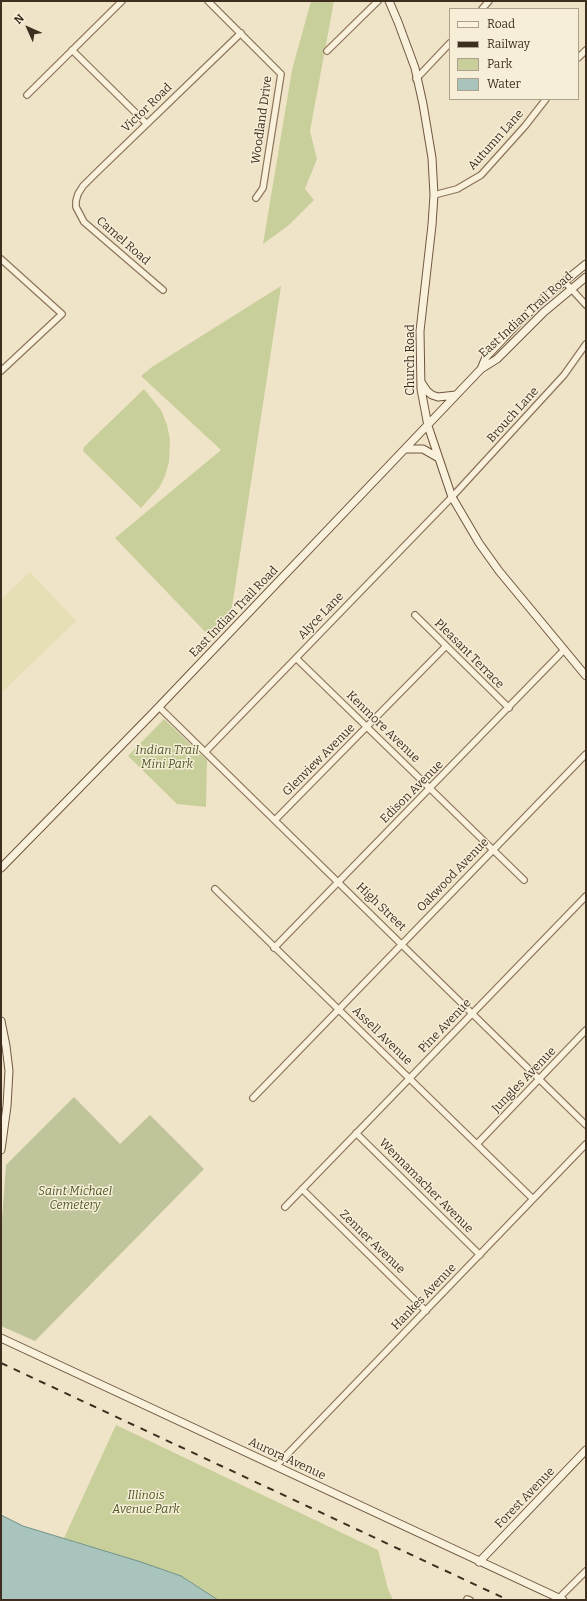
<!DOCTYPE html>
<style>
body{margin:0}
#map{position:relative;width:587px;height:1601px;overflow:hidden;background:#f0e4c8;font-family:Bitter,serif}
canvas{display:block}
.frame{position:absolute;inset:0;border:2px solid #3d2e20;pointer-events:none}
.legend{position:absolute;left:449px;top:8px;width:130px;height:92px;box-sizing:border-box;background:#f7eed8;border:1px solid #ada18e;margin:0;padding:5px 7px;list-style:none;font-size:12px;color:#3d2e20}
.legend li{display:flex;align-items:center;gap:8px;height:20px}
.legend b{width:20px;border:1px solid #ada18e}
.north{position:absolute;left:8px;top:8px;width:40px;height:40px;-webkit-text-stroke:3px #f7eed8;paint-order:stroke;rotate:315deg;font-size:11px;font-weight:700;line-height:16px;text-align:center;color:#3d2e20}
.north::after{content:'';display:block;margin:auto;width:14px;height:18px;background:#3d2e20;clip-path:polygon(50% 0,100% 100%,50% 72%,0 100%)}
</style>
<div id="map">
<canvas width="587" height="1601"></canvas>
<div class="frame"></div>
<ul class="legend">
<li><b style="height:5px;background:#faf1dc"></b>Road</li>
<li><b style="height:5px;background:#3d2e20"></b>Railway</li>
<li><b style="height:11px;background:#c9cf9b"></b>Park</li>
<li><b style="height:11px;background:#a9c4bc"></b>Water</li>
</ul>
<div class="north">N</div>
</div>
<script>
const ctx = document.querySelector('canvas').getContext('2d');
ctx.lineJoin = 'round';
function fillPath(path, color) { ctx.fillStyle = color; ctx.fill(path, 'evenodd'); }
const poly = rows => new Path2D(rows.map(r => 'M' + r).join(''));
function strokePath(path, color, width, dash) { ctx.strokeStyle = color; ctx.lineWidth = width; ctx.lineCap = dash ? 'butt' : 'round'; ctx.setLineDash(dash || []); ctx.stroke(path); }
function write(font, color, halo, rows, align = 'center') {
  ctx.font = font + ' Bitter,serif'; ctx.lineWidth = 3; ctx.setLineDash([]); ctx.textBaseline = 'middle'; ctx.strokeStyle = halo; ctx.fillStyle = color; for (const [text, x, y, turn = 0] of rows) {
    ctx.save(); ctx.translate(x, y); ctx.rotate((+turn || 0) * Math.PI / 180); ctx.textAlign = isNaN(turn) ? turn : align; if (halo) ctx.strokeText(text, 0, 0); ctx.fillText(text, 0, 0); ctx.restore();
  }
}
fillPath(poly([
 [30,572,76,621,1,693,1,599]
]), '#e6deb5');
fillPath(poly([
 [311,1,334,1,310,131,317,159,305,189,314,200,289,225,263,244,292,70],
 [281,286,230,620,212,639,115,538,221,450,141,376,152,367],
 [144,389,161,410,167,425,170,440,169,462,165,476,159,488,141,508,83,451,84,447],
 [164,719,207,760,206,807,177,804,128,756],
 [116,1425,378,1550,388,1589,393,1600,218,1600,181,1576,64,1538]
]), '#c9cf9b');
fillPath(poly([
 [74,1097,120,1144,150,1115,204,1169,35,1341,1,1326,1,1234,6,1165]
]), '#bfc49a');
const water = poly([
 [1,1515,23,1526,141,1562,181,1576,218,1600,1,1600,1,1515]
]);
fillPath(water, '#a9c4bc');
strokePath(water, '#6f938a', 1);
const street = poly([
 [208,1,281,74,263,188,256,198],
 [482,9,489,1],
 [72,50,147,124],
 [327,51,378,1],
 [578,58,586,50],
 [416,79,450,43],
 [27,95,122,1],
 [434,195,457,189,481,175,525,126,546,99],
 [1,259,62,314,1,371],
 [565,282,586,305],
 [163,290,84,222,76,207,76,201,78,194,83,186,95,174,241,33],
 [415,615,509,708],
 [296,658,524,880],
 [159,707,586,1125],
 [205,752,452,497,564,375,586,344],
 [275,820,446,646],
 [215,889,533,1199],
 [274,948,564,650],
 [253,1098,586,754],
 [356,1133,480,1255],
 [477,1144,586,1030],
 [302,1189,426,1311],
 [285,1207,586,896],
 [276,1466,586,1144],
 [559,1598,586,1571],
 [467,1599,470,1600]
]);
const secondary = poly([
 [389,1,398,22,415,68,423,104,432,158,434,195,432,225,420,331,421,389,428,426,452,497,479,543,499,571,586,676],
 [481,369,486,357,519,322,549,294,586,264],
 [421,382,427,391,432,395,438,397,456,395],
 [406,449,423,449,437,457],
 [1,868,152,714,481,369,497,359,544,312,586,277],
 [1,1021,6,1046,9,1071,7,1106,1,1150],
 [1,1338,563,1600],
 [479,1562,586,1450]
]);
strokePath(street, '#8d765c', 8);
strokePath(secondary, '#6f573f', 9);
strokePath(street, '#faf1dc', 5.5);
strokePath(secondary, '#faf1dc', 7);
strokePath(poly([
 [1,1363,508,1600]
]), '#3d2e20', 2, [7, 7]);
write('12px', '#3d2e20', '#f7eed8', [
 ["Victor Road",147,108,-44],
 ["Woodland Drive",262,120,-82],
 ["Autumn Lane",496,140,-48],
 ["Camel Road",123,241,41],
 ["East Indian Trail Road",526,315,-42],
 ["Church Road",411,360,-90],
 ["Brouch Lane",513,415,-48],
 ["East Indian Trail Road",234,612,-46],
 ["Alyce Lane",321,616,-46],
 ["Pleasant Terrace",469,654,45],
 ["Kenmore Avenue",383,727,44],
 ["Glenview Avenue",319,760,-45],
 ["Edison Avenue",412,792,-45],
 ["Oakwood Avenue",453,875,-46],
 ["High Street",381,907,44],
 ["Pine Avenue",445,1026,-46],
 ["Assell Avenue",382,1036,44],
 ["Jungles Avenue",524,1080,-46],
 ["Wennamacher Avenue",426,1186,45],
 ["Zenner Avenue",372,1242,44],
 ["Hankes Avenue",424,1297,-46],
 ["Aurora Avenue",287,1459,25],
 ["Forest Avenue",525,1498,-46]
]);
write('italic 12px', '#4d5a26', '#f7eed8', [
 ["Indian Trail",167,751],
 ["Mini Park",167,765],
 ["Saint Michael",75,1192],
 ["Cemetery",75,1206],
 ["Illinois",146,1496],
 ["Avenue Park",146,1510]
]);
</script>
